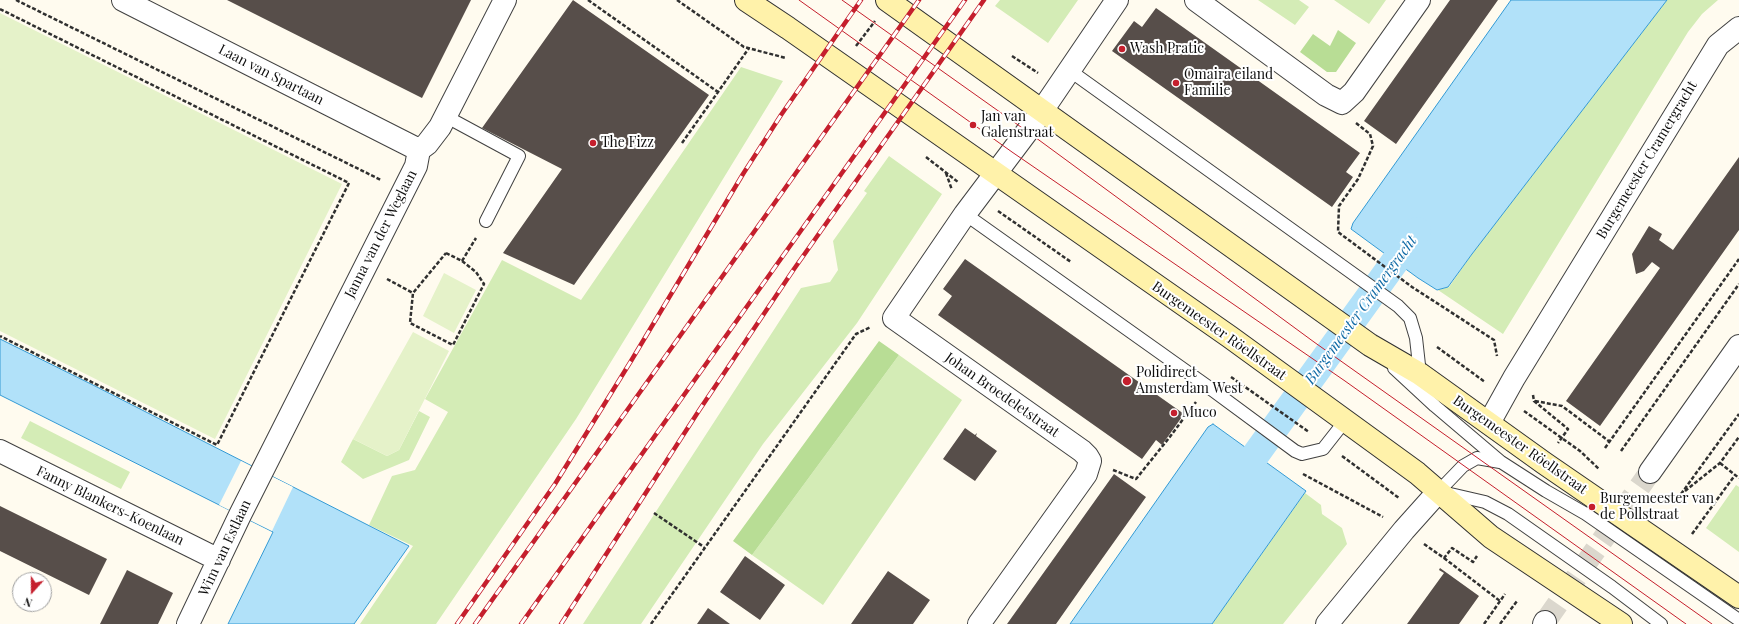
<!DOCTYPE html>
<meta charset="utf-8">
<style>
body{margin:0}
#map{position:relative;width:1739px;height:624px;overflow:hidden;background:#fffbef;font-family:"Playfair Display",serif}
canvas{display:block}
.north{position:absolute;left:12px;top:572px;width:40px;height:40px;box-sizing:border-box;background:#fff;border:1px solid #9f9f9f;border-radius:50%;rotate:201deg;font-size:11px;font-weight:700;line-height:16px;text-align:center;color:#0e0e0e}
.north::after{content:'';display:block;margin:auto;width:14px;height:18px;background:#c51f2d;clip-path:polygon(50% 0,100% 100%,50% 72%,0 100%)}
</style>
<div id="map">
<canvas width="1739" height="624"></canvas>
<div class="north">N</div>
</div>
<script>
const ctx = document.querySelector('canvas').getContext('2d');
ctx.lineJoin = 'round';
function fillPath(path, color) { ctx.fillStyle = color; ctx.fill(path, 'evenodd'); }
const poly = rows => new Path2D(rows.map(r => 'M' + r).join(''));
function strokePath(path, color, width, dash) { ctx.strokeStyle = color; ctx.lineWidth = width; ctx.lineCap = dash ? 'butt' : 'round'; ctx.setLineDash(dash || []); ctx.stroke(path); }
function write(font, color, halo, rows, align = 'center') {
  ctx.font = font + ' "Playfair Display",serif'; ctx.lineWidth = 4; ctx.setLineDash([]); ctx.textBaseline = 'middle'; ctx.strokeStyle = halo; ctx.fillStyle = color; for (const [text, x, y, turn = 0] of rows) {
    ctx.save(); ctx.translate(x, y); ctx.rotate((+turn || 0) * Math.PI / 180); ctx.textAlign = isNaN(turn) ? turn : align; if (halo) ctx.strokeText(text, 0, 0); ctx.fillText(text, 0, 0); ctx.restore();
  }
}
fillPath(poly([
 [1000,0,1078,0,1048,43,995,6],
 [1258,0,1299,0,1309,7,1295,25],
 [1334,0,1386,0,1369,24],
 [1667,0,1718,0,1702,14,1688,32,1503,334,1438,290,1449,287,1472,254],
 [741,67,783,81,576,419,436,624,360,624,413,546,369,525,392,476,415,470,448,412,425,399,502,260,581,300],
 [889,156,942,194,857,323,763,444,641,624,583,624,801,288,830,282,838,270,833,241,867,193,864,191],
 [899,355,962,400,823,605,752,555],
 [419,411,430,417,409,460,363,479,341,462,353,439,387,456,399,450],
 [30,421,130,472,121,489,21,438],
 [1736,485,1739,487,1739,552,1706,528],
 [1305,493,1321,505,1322,514,1342,528,1347,544,1283,624,1212,624]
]), '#d4ecb6');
fillPath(poly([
 [1338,30,1356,43,1336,72,1327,72,1300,52,1313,34,1330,46],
 [879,341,899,355,752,555,733,541]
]), '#b8dd95');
fillPath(poly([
 [0,13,342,184,215,439,0,331],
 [444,273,476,290,454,333,423,316],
 [413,332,449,351,399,450,387,456,353,439]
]), '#e5f2c9');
const water = poly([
 [1511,0,1667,0,1472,254,1448,287,1437,290,1418,278,1351,229,1353,223,1511,0],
 [0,339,93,385,409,546,354,624,228,624,273,532,0,395,0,339],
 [1213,424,1306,491,1212,624,1070,624,1208,427,1213,424]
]);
fillPath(water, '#b1e1f9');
strokePath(water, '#349ad4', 1);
fillPath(poly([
 [241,461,293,487,272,531,219,505]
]), '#fffbef');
strokePath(poly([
 [1233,486,1417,231]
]), '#b1e1f9', 28);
fillPath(poly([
 [227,0,471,0,422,98],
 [573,0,709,95,574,285,503,253,562,169,482,128],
 [1450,0,1498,0,1396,144,1364,121],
 [1156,8,1360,153,1346,172,1353,177,1332,207,1112,51,1134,21,1142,27],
 [1739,157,1739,230,1600,426,1566,401,1660,268,1652,262,1644,271,1636,274,1632,254,1649,226,1662,234,1659,240,1673,250],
 [965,259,1184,414,1162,445,1156,440,1142,459,938,315,952,296,943,289],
 [965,428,975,435,977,433,976,436,997,451,975,481,943,459],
 [1114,474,1146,497,1082,587,1056,624,1007,624],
 [0,506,107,559,89,595,0,551],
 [745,556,785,585,760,620,720,592],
 [1440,568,1479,596,1459,624,1407,624,1444,573,1439,570],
 [127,570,173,593,158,624,100,624],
 [888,571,930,600,913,624,851,624],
 [708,608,730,624,697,624]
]), '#574e4a');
strokePath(poly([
 [1545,622,1650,472]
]), '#dbd7cd', 22, [22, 11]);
const service = poly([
 [1069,70,1398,306,1410,318,1416,338,1420,374],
 [445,116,519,156,486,221],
 [965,214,1207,386,1295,451,1302,454,1323,449,1345,421],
 [1394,368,1435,406,1501,462,1546,491,1586,514,1739,620],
 [1438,492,1463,466,1477,458,1500,462],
 [1446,493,1485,502,1508,514,1612,587,1661,624]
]);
const minor = poly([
 [123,0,419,150],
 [1196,0,1326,95,1342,103,1354,92,1419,0],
 [1489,423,1514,378,1718,45,1739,28],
 [0,451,219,560],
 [1650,472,1739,346],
 [188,624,240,515,416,166,419,150,427,144,440,127,505,0],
 [979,624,1086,474,1090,461,1087,456,1082,451,894,318,965,214,1035,121,1117,0],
 [1327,624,1404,530,1438,492],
 [1544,624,1545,622]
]);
const secondary = poly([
 [746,0,788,28,1230,337,1417,473,1491,537,1621,624],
 [887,0,1370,345,1420,374,1544,463,1739,597]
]);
strokePath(service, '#414141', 14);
strokePath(minor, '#414141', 24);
strokePath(secondary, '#303030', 24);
strokePath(poly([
 [16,0,381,180],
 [588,0,718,92],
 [677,0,744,47,786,58],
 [0,9,349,183,217,445,0,336],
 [856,46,875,21],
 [1012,56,1038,73],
 [1356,123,1370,134,1373,146,1358,179,1339,206,1338,232,1412,287,1494,340,1497,356],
 [682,143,749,48],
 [926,157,958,182],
 [946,173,952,190],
 [998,211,1071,262],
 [446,253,462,261,476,272,484,284,453,345,410,323,413,293,446,253],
 [462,261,476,238],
 [387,279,413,293],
 [1437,347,1485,382],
 [1231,377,1309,432],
 [1533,395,1534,401,1568,429,1558,443],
 [1535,401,1562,406,1610,442],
 [1524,411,1580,451,1599,469],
 [1605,448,1739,259],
 [1621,451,1739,284],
 [1342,456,1399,498],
 [1720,463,1739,478],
 [1113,470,1136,479,1169,438,1196,402],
 [1303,474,1383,517],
 [1685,491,1720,463,1739,437],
 [1681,494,1739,414],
 [654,513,704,547],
 [1692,534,1735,475],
 [1424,544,1444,558,1452,548,1473,562,1477,556],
 [1444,558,1500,601],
 [651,624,856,334,871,327],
 [1484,624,1505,594],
 [1500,624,1517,601]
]), '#303030', 2.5, [4, 2]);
strokePath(service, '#fff', 12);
strokePath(minor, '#fff', 22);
strokePath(secondary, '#fff2aa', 22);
strokePath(poly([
 [799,0,1012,152,1345,381,1686,624],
 [842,0,1028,132,1314,342,1712,624]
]), '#c51f2d', 1);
const rail = poly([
 [457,624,555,484,631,361,743,174,781,115,861,0],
 [475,624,919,0],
 [521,624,965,0],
 [561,624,700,409,794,269,984,0]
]);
strokePath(rail, '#c51f2d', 4.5);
strokePath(rail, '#fff', 3, [9]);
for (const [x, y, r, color] of [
 [1122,49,4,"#c51f2d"],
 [1176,83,4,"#c51f2d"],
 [973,125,4,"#c51f2d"],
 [593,143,4,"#c51f2d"],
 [1127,381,5,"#c51f2d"],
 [1174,413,4,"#c51f2d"],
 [1592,507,4,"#c51f2d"]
]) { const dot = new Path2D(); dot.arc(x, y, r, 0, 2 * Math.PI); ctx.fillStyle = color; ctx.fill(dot); strokePath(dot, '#fff', 1.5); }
write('14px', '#0e0e0e', '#fff', [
 ["Wash Pratic",1130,49],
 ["Omaira eiland",1184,75],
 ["Familie",1184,91],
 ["Jan van",981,117],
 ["Galenstraat",981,133],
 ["The Fizz",601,143],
 ["Polidirect",1136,373],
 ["Amsterdam West",1136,389],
 ["Muco",1182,413],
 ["Burgemeester van",1600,499],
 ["de Pollstraat",1600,515]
], 'left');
write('14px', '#0e0e0e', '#fff', [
 ["Laan van Spartaan",271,75,27],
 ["Burgemeester Cramergracht",1647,160,-59],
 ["Janna van der Weglaan",381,234,-63],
 ["Burgemeester Röellstraat",1219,331,35],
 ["Johan Broedeletstraat",1002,395,35],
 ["Burgemeester Röellstraat",1520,445,35],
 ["Fanny Blankers-Koenlaan",110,506,26],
 ["Wim van Estlaan",225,548,-65]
]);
write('italic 15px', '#116ba6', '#fff', [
 ["Burgemeester Cramergracht",1361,310,-54]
]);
</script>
